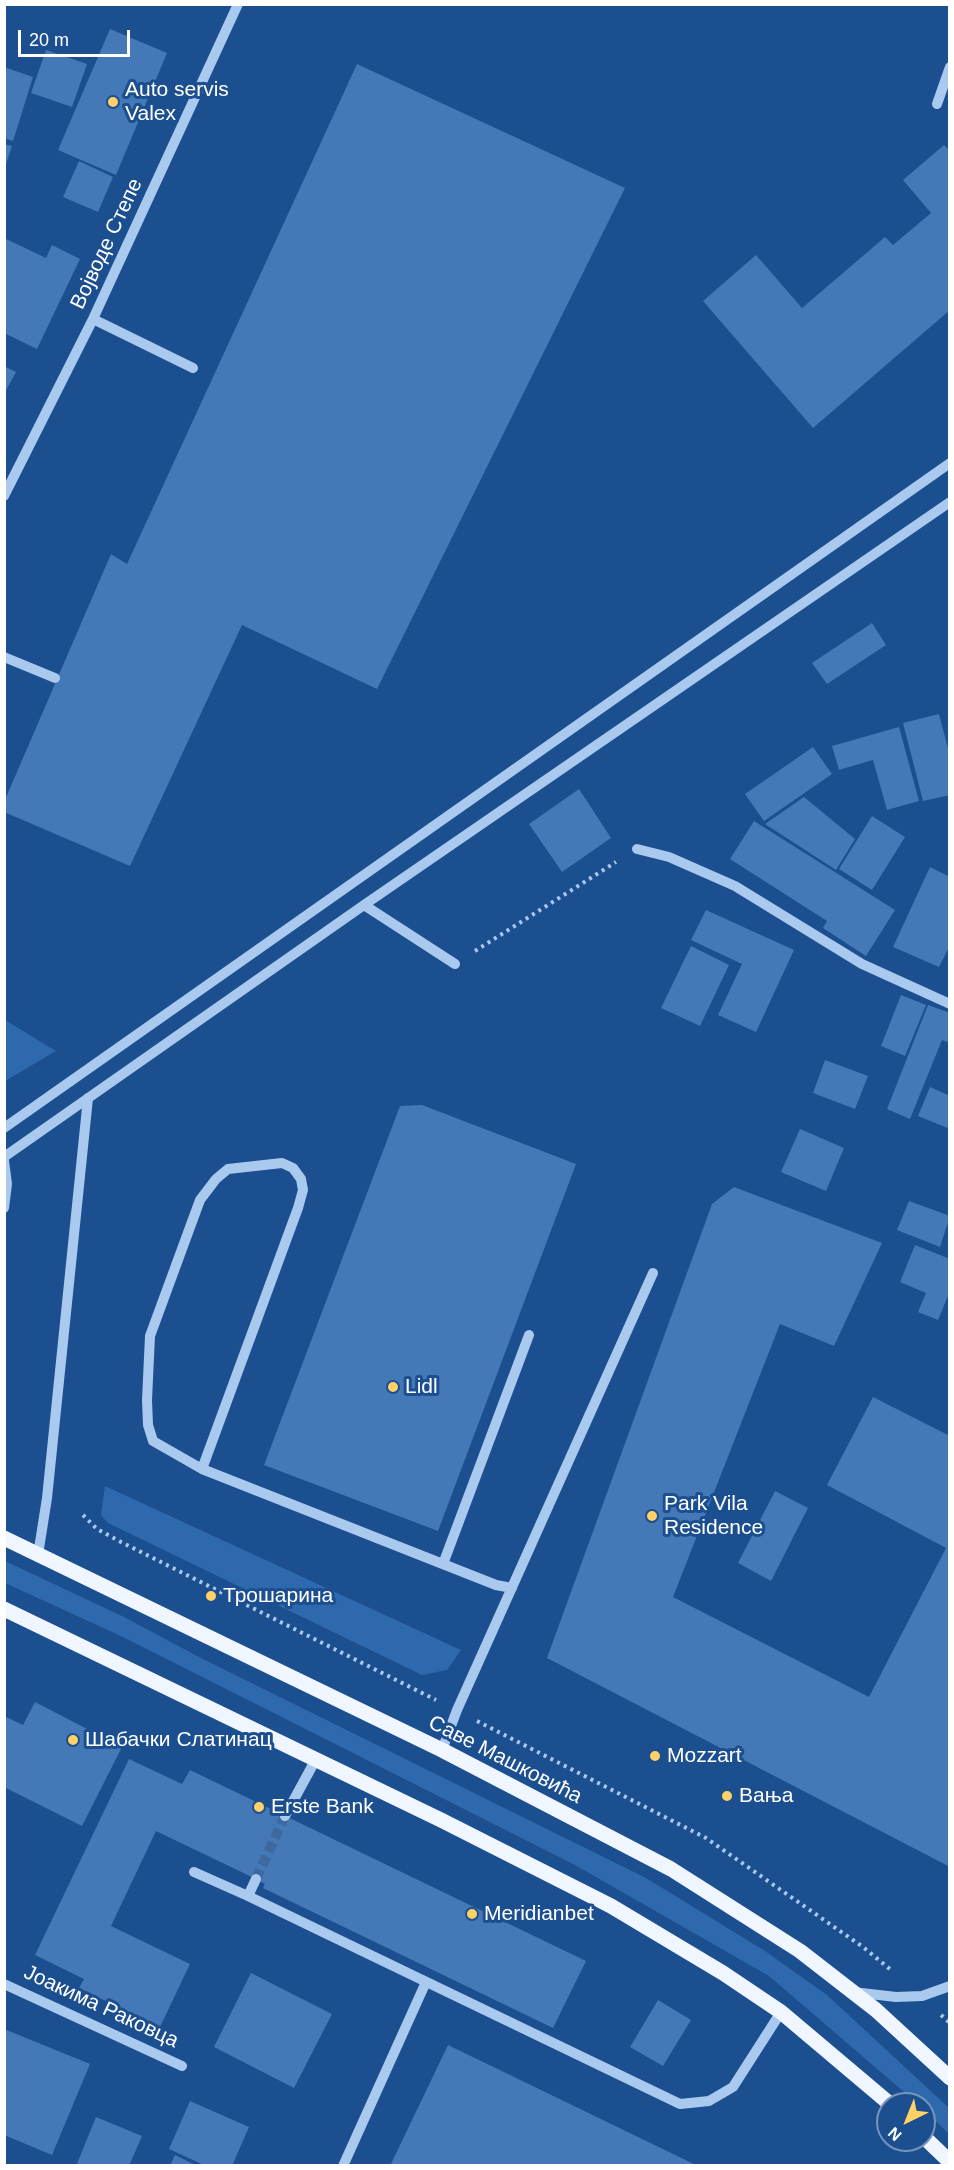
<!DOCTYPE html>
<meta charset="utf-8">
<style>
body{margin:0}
#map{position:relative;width:954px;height:2170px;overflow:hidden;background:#1b4f8f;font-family:Helvetica,sans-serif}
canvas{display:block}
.frame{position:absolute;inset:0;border:6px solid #fff;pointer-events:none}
.north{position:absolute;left:876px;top:2092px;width:60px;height:60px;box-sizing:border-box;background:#1b4f8f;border:2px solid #7695bc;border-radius:50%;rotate:223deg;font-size:16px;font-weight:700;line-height:24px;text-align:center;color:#fff}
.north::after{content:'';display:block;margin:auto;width:21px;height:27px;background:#ffd166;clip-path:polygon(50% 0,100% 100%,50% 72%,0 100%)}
.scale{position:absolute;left:18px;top:30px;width:112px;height:27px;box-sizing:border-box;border:3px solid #fff;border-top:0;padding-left:8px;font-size:18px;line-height:21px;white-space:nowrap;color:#fff;-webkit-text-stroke:4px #1b4f8f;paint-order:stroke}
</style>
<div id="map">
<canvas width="954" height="2170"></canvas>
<div class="frame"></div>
<div class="north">N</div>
<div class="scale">20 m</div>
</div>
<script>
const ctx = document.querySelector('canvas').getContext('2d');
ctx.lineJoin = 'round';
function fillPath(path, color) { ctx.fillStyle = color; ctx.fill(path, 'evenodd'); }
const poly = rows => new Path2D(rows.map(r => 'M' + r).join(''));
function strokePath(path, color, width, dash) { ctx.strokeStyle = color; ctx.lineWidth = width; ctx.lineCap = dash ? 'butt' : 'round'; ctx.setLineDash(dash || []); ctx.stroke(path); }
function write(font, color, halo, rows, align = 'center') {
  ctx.font = font + ' Helvetica,sans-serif'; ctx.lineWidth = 6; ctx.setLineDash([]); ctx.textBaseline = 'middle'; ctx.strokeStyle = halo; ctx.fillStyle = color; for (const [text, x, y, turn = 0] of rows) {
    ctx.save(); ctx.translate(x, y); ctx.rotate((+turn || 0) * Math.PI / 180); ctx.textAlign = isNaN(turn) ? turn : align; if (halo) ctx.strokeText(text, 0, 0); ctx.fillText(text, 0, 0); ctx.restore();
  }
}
fillPath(poly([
 [5,1020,56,1051,5,1081],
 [105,1486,461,1650,447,1670,422,1675,108,1523,101,1515],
 [5,1561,124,1617,199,1657,646,1878,765,1951,827,1995,949,2108,949,2134,924,2110,924,2104,918,2104,769,1976,575,1865,123,1637,5,1583]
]), '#2e69ad');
fillPath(poly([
 [110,29,167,53,116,175,58,150],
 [46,50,87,64,72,107,31,93],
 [357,64,625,188,377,689,242,625,130,866,4,812,4,802,111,554,127,564],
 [4,67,33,77,13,141,4,138],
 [4,144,12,146,5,167,4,167],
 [944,145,950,151,950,310,813,428,703,301,756,255,802,308,885,237,893,245,931,213,903,180],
 [79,161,113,177,98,212,63,197],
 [4,238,46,258,52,245,80,259,37,349,4,333],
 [4,366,16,372,4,394],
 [872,623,886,645,827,684,812,663],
 [939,714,950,756,950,795,923,801,903,723],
 [899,727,919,801,887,810,873,760,839,770,832,746],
 [813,747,832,774,764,821,745,794],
 [579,789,611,838,562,872,529,824],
 [804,797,855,839,836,870,765,824],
 [872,816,905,837,872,890,839,869],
 [754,821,895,910,866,956,823,928,827,921,730,859],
 [930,867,950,877,950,945,939,967,893,947],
 [706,910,794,950,756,1032,718,1015,742,964,691,940],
 [691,946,729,965,700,1026,661,1008],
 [901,995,926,1005,905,1056,881,1046],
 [928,1005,950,1013,950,1043,942,1040,910,1119,887,1109],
 [825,1060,868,1076,855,1109,813,1093],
 [930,1087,950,1096,950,1129,918,1116],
 [422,1105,576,1164,438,1531,264,1465,400,1106],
 [800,1129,844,1148,826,1191,781,1172],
 [734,1187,882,1243,834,1346,780,1324,673,1597,869,1697,946,1548,827,1485,873,1397,950,1436,950,1867,547,1658,712,1204],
 [909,1201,950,1216,940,1247,897,1230],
 [915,1245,950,1259,950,1291,938,1320,918,1312,926,1293,900,1282],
 [775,1491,808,1508,771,1581,738,1563],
 [35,1702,122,1747,82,1826,4,1787,4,1716,23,1725],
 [129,1759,182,1784,190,1770,586,1961,553,2028,263,1888,265,1884,256,1879,156,1831,111,1926,190,1964,160,2027,79,1988,84,1979,35,1955],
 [251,1973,332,2014,294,2088,214,2047],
 [658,2000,691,2020,663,2066,630,2047],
 [4,2029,90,2064,52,2155,4,2135],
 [448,2045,698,2166,390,2166],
 [190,2101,249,2127,232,2166,206,2166,169,2149],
 [96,2117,142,2136,129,2166,76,2166],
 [175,2155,197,2166,170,2166]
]), '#4478b7');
strokePath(poly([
 [256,1879,285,1816]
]), '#3d69a0', 10, [10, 5]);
strokePath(poly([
 [475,951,616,862],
 [83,1515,97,1529,121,1542,436,1700],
 [477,1721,706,1838,863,1947,891,1970],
 [941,2015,950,2023]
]), '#a9c9ee', 4, [3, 4.5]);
strokePath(poly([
 [937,104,950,67],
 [93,319,193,368],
 [4,496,93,319,238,4],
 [4,657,55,678],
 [637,849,669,857,735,886,862,964,950,1004],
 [364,905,455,964],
 [4,1128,950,463],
 [4,1157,364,905,950,502],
 [4,1161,7,1184,4,1208],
 [202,1469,298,1208,303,1190,301,1179,293,1168,282,1163,228,1169,216,1179,200,1200,150,1336,147,1400,148,1425,153,1441,202,1469,496,1585,512,1588],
 [38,1555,47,1498,88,1098],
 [443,1564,529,1335],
 [442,1750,457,1710,653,1273],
 [285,1816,316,1759],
 [194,1872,248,1896,680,2104,709,2101,733,2087,781,2012],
 [248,1896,256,1879],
 [4,1984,182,2066],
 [853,1992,896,1997,922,1996,950,1986],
 [343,2166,426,1982]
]), '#a9c9ee', 10);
strokePath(poly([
 [4,1538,442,1750,671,1869,800,1951,876,2010,950,2078],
 [4,1609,441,1820,611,1906,723,1973,781,2012,890,2104],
 [924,2137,950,2162]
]), '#f0f6ff', 15);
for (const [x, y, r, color] of [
 [113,102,6,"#ffd166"],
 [393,1387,6,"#ffd166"],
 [652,1516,6,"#ffd166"],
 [211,1596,6,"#ffd166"],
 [73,1740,6,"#ffd166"],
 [655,1756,6,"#ffd166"],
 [727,1796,6,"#ffd166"],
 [259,1807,6,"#ffd166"],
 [472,1914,6,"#ffd166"]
]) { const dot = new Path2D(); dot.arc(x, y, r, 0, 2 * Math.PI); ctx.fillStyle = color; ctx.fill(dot); strokePath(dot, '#1b4f8f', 2); }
write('21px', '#fff', '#1b4f8f', [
 ["Auto servis",125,90],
 ["Valex",125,114],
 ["Lidl",405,1387],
 ["Park Vila",664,1504],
 ["Residence",664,1528],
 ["Трошарина",223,1596],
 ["Шабачки Слатинац",85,1740],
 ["Mozzart",667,1756],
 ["Вања",739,1796],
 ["Erste Bank",271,1807],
 ["Meridianbet",484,1914]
], 'left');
write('21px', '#fff', '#1b4f8f', [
 ["Војводе Степе",107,244,-65],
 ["Саве Машковића",505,1760,27],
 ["Јоакима Раковца",101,2007,25]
]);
</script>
